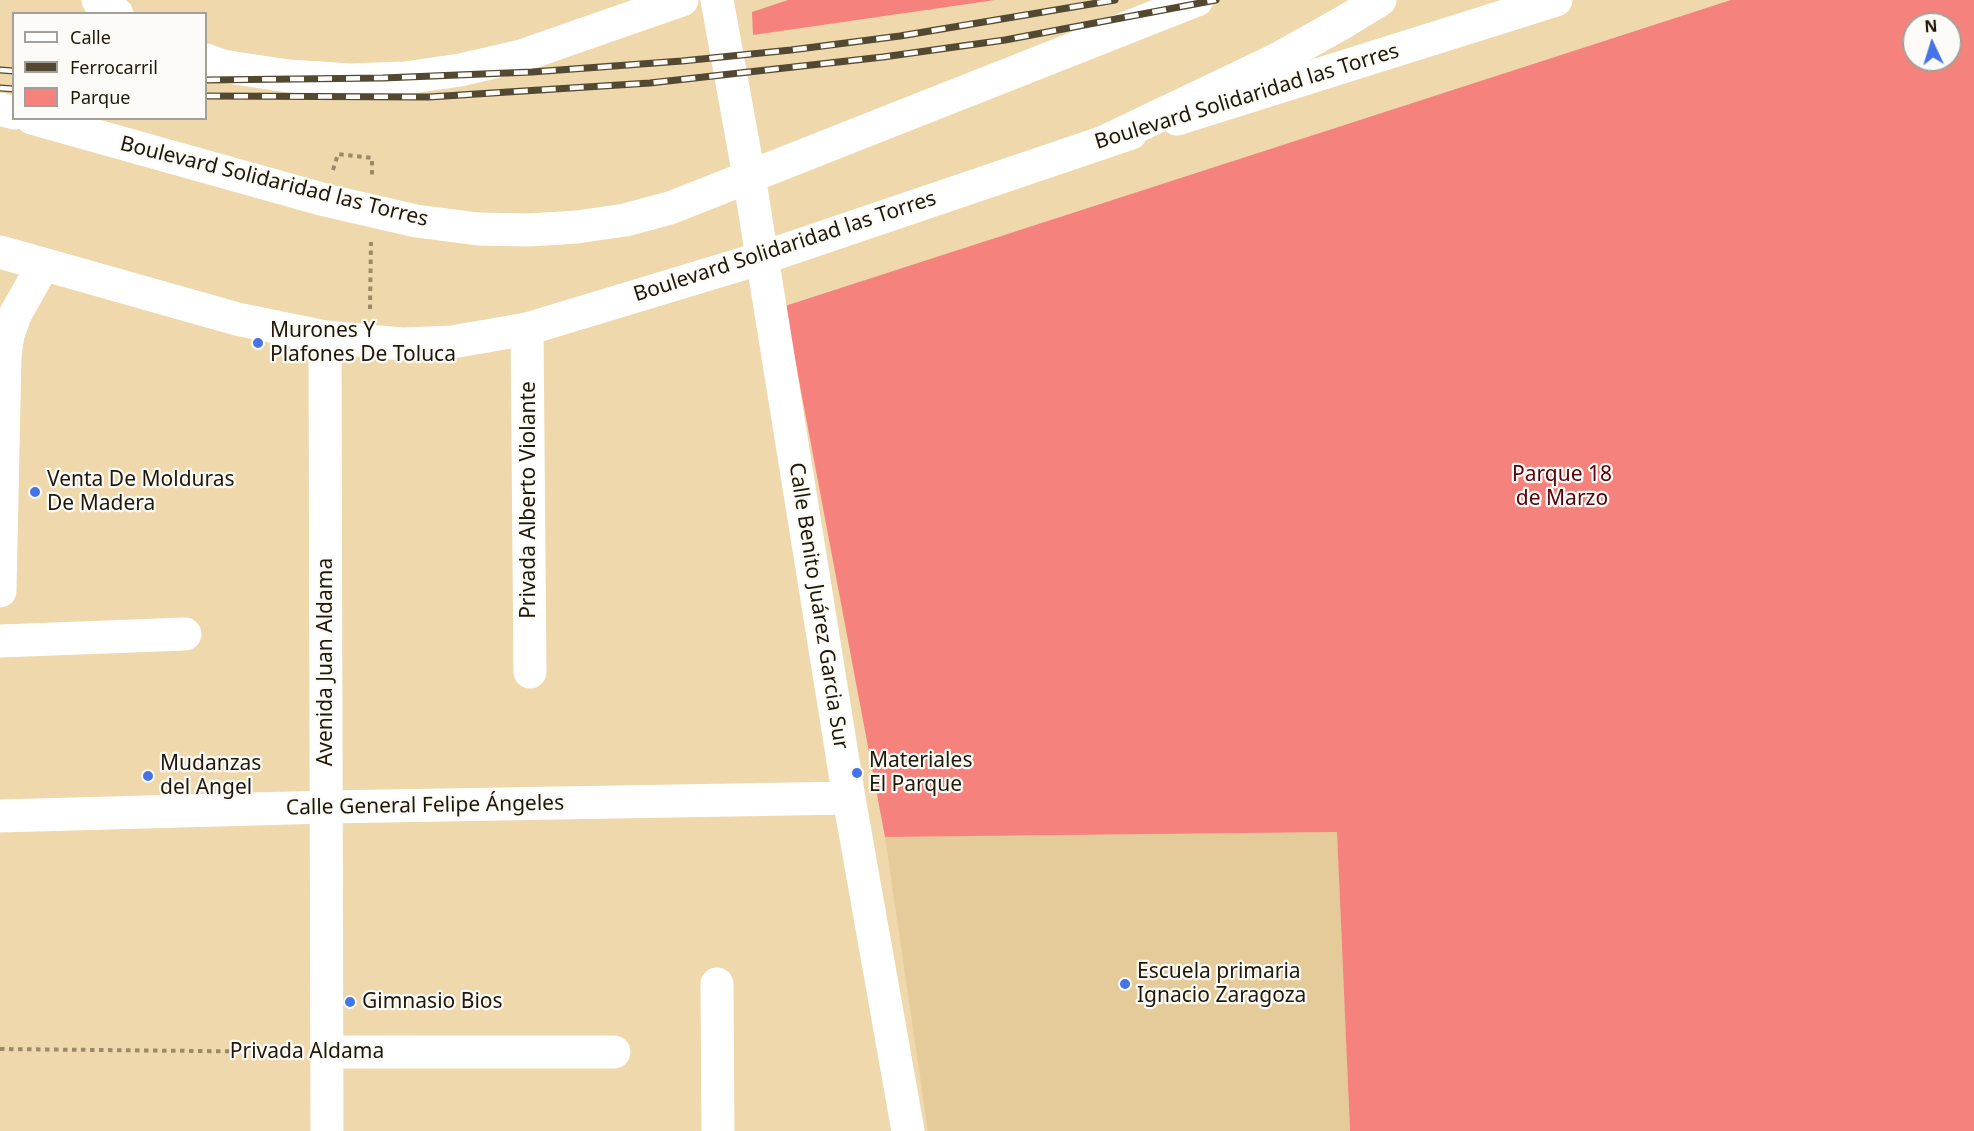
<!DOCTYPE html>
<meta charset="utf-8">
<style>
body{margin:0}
#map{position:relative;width:1974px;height:1131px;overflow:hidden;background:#eed8ac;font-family:"Noto Sans",sans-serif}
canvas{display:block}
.legend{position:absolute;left:12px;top:12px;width:195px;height:108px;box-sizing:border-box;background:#fdfbf7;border:2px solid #a4a097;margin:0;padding:8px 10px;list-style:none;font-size:18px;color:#1f1707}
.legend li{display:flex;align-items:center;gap:12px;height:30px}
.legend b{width:30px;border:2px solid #a4a097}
.north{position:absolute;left:1902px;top:12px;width:60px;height:60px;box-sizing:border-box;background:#fdfbf7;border:2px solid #a4a097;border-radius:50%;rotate:356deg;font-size:16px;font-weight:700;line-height:24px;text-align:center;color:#1f1707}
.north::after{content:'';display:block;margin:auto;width:21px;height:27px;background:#4474e6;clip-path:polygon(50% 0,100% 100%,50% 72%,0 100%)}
</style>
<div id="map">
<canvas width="1974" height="1131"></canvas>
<ul class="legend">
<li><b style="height:8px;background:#fff"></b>Calle</li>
<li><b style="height:8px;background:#534831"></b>Ferrocarril</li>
<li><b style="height:16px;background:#f6827d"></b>Parque</li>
</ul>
<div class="north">N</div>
</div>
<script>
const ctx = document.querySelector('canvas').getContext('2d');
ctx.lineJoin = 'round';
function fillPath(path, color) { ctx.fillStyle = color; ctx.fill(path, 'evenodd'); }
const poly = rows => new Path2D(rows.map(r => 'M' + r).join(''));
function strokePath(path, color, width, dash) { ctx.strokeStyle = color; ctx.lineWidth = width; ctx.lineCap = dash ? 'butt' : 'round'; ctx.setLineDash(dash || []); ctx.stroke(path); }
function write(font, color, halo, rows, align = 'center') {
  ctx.font = font + ' "Noto Sans",sans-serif'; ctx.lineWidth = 4.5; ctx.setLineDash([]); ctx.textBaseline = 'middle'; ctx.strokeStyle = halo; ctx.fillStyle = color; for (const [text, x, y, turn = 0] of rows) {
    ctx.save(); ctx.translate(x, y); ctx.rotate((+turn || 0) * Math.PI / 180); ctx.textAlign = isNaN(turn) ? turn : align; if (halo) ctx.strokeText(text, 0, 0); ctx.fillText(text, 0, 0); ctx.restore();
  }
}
fillPath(poly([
 [1337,832,1350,1131,928,1131,885,837]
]), '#e5cb9a');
fillPath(poly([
 [788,0,995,0,753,35,752,12],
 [1731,0,1974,0,1974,1131,1350,1131,1337,832,885,837,785,306],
 [1914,24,1950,24,1950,60,1914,60]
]), '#f6827d');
strokePath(poly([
 [333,170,338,154,372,158,372,177],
 [370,309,371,242],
 [0,1049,296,1052]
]), '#9a8a69', 4, [4.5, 4.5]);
strokePath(poly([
 [717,0,749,176,849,798,908,1131],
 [527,329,530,672],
 [325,337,327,1131],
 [0,591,5,356,8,335,15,315,43,265],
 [0,641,185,634],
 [0,816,327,807,849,798],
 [717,984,718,1131],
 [327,1052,614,1052]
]), '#fff', 33);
strokePath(poly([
 [1177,119,1556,0],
 [0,252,237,319,325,337,402,344,452,342,527,329,762,258,1131,133]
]), '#fff', 33);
strokePath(poly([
 [98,0,117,14],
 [206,60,222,66,288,76,350,80,405,78,460,70,521,56,682,0],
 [0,109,14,113],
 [32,118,325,200,416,221,478,229,529,230,577,227,625,220,670,208,1197,0],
 [1104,142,1276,60,1344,22,1380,0]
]), '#fff', 33);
const rail = poly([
 [0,70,14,71],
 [206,80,383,78,532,72,682,61,791,50,900,36,1115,0],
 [0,88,14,89],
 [206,96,429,97,650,83,883,57,1005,40,1216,0]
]);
strokePath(rail, '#534831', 7);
strokePath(rail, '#fdfbf7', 4.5, [14]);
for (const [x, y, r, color] of [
 [258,343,6,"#4474e6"],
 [35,492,6,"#4474e6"],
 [857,773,6,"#4474e6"],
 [148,776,6,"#4474e6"],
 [1125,984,6,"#4474e6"],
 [350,1002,6,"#4474e6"]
]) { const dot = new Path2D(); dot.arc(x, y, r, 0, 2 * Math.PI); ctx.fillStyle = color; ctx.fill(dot); strokePath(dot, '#fdfbf7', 2); }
write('21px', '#1f1707', '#fdfbf7', [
 ["Boulevard Solidaridad las Torres",1247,97,-17],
 ["Boulevard Solidaridad las Torres",274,182,14],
 ["Boulevard Solidaridad las Torres",785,247,-18],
 ["Privada Alberto Violante",529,500,-90],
 ["Calle Benito Juárez Garcia Sur",818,606,81],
 ["Avenida Juan Aldama",326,662,-90],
 ["Calle General Felipe Ángeles",425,806,-1],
 ["Privada Aldama",307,1052]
]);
write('21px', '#1f1707', '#fdfbf7', [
 ["Murones Y",270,331],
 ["Plafones De Toluca",270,355],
 ["Venta De Molduras",47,480],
 ["De Madera",47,504],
 ["Materiales",869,761],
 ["El Parque",869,785],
 ["Mudanzas",160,764],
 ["del Angel",160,788],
 ["Escuela primaria",1137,972],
 ["Ignacio Zaragoza",1137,996],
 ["Gimnasio Bios",362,1002]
], 'left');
write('21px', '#57010a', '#fdfbf7', [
 ["Parque 18",1562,475],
 ["de Marzo",1562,499]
]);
</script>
